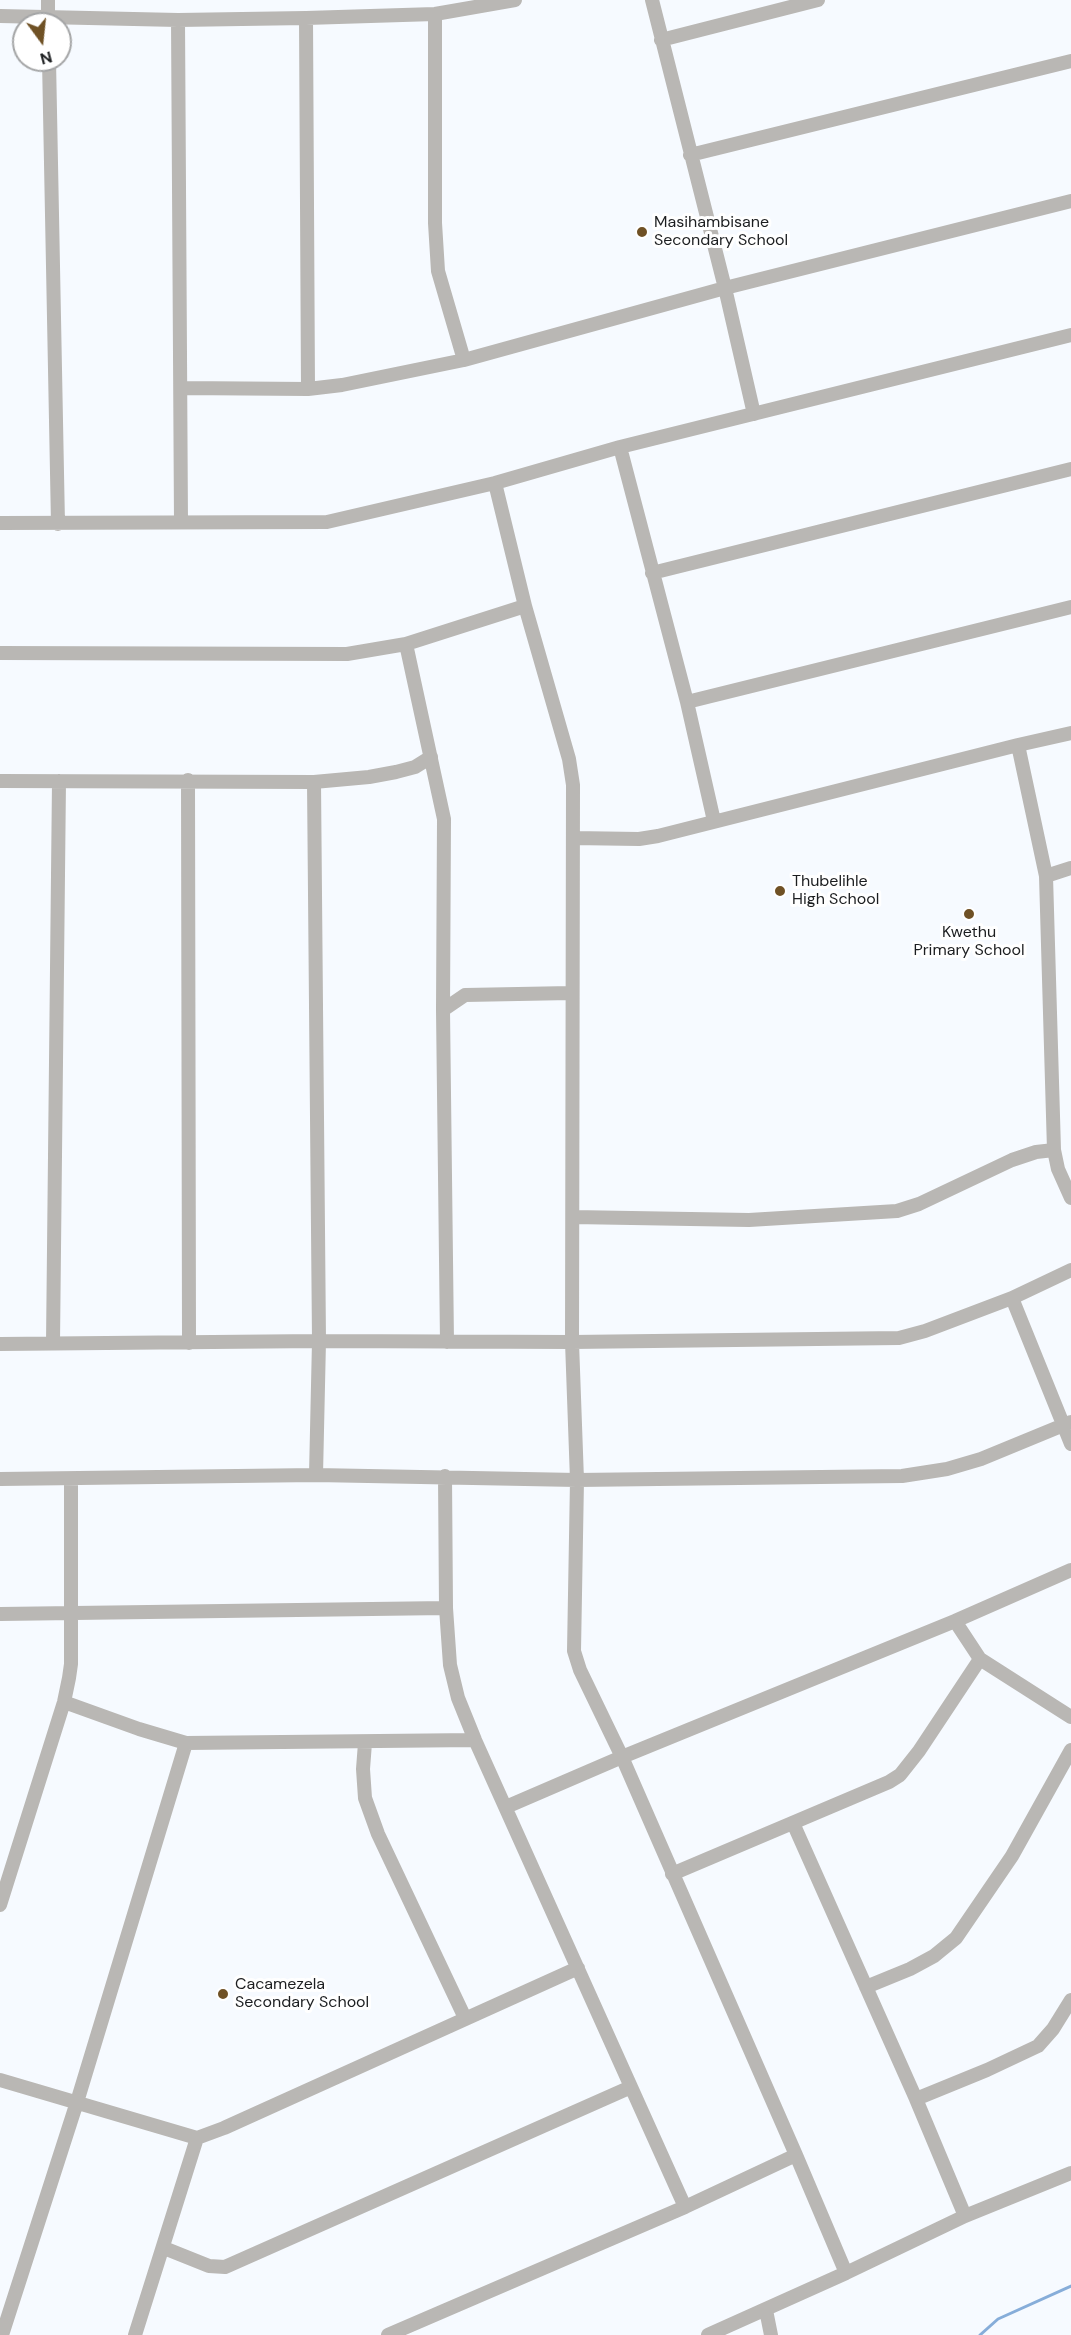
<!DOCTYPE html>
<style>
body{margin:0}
#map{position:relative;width:1071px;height:2335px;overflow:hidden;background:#f6faff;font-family:"DM Sans",sans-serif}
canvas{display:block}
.north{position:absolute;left:12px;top:12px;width:60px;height:60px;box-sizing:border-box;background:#fff;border:2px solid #a4a5a6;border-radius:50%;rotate:165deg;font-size:16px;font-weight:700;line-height:24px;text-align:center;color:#1c1e20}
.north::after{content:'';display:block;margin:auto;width:21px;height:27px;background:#6f5125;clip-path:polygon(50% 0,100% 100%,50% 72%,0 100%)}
</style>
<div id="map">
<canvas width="1071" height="2335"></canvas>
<div class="north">N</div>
</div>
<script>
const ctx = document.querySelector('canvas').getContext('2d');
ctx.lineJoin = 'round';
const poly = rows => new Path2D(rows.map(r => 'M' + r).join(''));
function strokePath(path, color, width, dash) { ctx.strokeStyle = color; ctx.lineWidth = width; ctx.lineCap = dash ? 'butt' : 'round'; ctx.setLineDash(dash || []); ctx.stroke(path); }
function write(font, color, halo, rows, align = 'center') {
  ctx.font = font + ' "DM Sans",sans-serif'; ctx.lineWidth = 6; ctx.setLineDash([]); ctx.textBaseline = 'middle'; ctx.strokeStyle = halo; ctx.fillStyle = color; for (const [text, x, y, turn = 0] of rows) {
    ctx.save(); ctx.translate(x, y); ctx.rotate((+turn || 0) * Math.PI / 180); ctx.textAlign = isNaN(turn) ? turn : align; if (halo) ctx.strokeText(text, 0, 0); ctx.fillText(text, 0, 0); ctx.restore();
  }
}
strokePath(poly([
 [980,2335,998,2319,1071,2286]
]), '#86add9', 3);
strokePath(poly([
 [48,0,48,24],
 [652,0,725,288,754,414],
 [435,14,435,223,438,271,464,360],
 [0,16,178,20,306,18,435,14,515,0],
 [306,18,308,389],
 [178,20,181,522],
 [661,40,818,0],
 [49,60,58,524],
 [690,155,1071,61],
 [181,388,308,389,342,385,464,360,725,288,1071,201],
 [620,447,687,702,714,821],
 [495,483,525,606,569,759,573,785,572,1342,577,1480,574,1651,580,1670,622,1757,796,2155,846,2273],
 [0,523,327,522,495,483,620,447,1071,335],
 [652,573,1071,469],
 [406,644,444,819,443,1010,447,1342],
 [0,653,347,654,406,644,525,606],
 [687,702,1071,607],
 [1018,745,1046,876,1054,1150,1058,1169,1071,1198],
 [188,780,189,1343],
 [0,781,314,782,369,777,396,772,415,767,431,757],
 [314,782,319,1341,316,1475],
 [573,838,639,839,658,836,1018,745,1071,733],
 [1046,876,1071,868],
 [443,1010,465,995,571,993],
 [573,1217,749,1220,897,1211,919,1204,1012,1160,1036,1152,1054,1150],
 [1012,1298,1071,1444],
 [53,1342,59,781],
 [0,1344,319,1341,572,1342,899,1338,925,1331,1012,1298,1071,1270],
 [445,1476,446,1608,450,1665,458,1698,475,1740,685,2207],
 [0,1479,316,1475,577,1480,902,1476,947,1469,981,1459,1071,1422],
 [0,1614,446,1608],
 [955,1621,980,1659,1071,1717],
 [64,1702,139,1729,186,1743,475,1740],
 [365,1743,363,1769,365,1798,378,1834,465,2018],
 [506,1807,622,1757,955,1621,1071,1570],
 [793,1823,916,2099,965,2216],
 [672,1874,889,1782,900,1775,919,1751,980,1659],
 [0,1905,64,1702,69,1678,71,1664,71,1479],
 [866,1987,910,1969,934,1956,956,1938,1012,1856,1071,1750],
 [0,2080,197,2138,224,2128,578,1968],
 [916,2099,987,2070,1038,2046,1053,2029,1071,2000],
 [164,2248,209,2266,225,2267,631,2087],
 [766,2310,771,2335],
 [2,2335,77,2102,186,1743],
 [135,2335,197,2138],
 [388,2335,685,2207,796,2155],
 [708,2335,846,2273,965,2216,1071,2173]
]), '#b9b7b4', 14);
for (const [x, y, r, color] of [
 [642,232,6,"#6f5125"],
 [780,891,6,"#6f5125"],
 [969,914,6,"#6f5125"],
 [223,1994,6,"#6f5125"]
]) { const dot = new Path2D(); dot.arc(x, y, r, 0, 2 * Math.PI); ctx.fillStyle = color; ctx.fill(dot); strokePath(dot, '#fff', 2); }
write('16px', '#1c1e20', '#fff', [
 ["Masihambisane",654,223],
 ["Secondary School",654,241],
 ["Thubelihle",792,882],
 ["High School",792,900],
 ["Kwethu",969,933,"center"],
 ["Primary School",969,951,"center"],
 ["Cacamezela",235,1985],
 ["Secondary School",235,2003]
], 'left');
</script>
